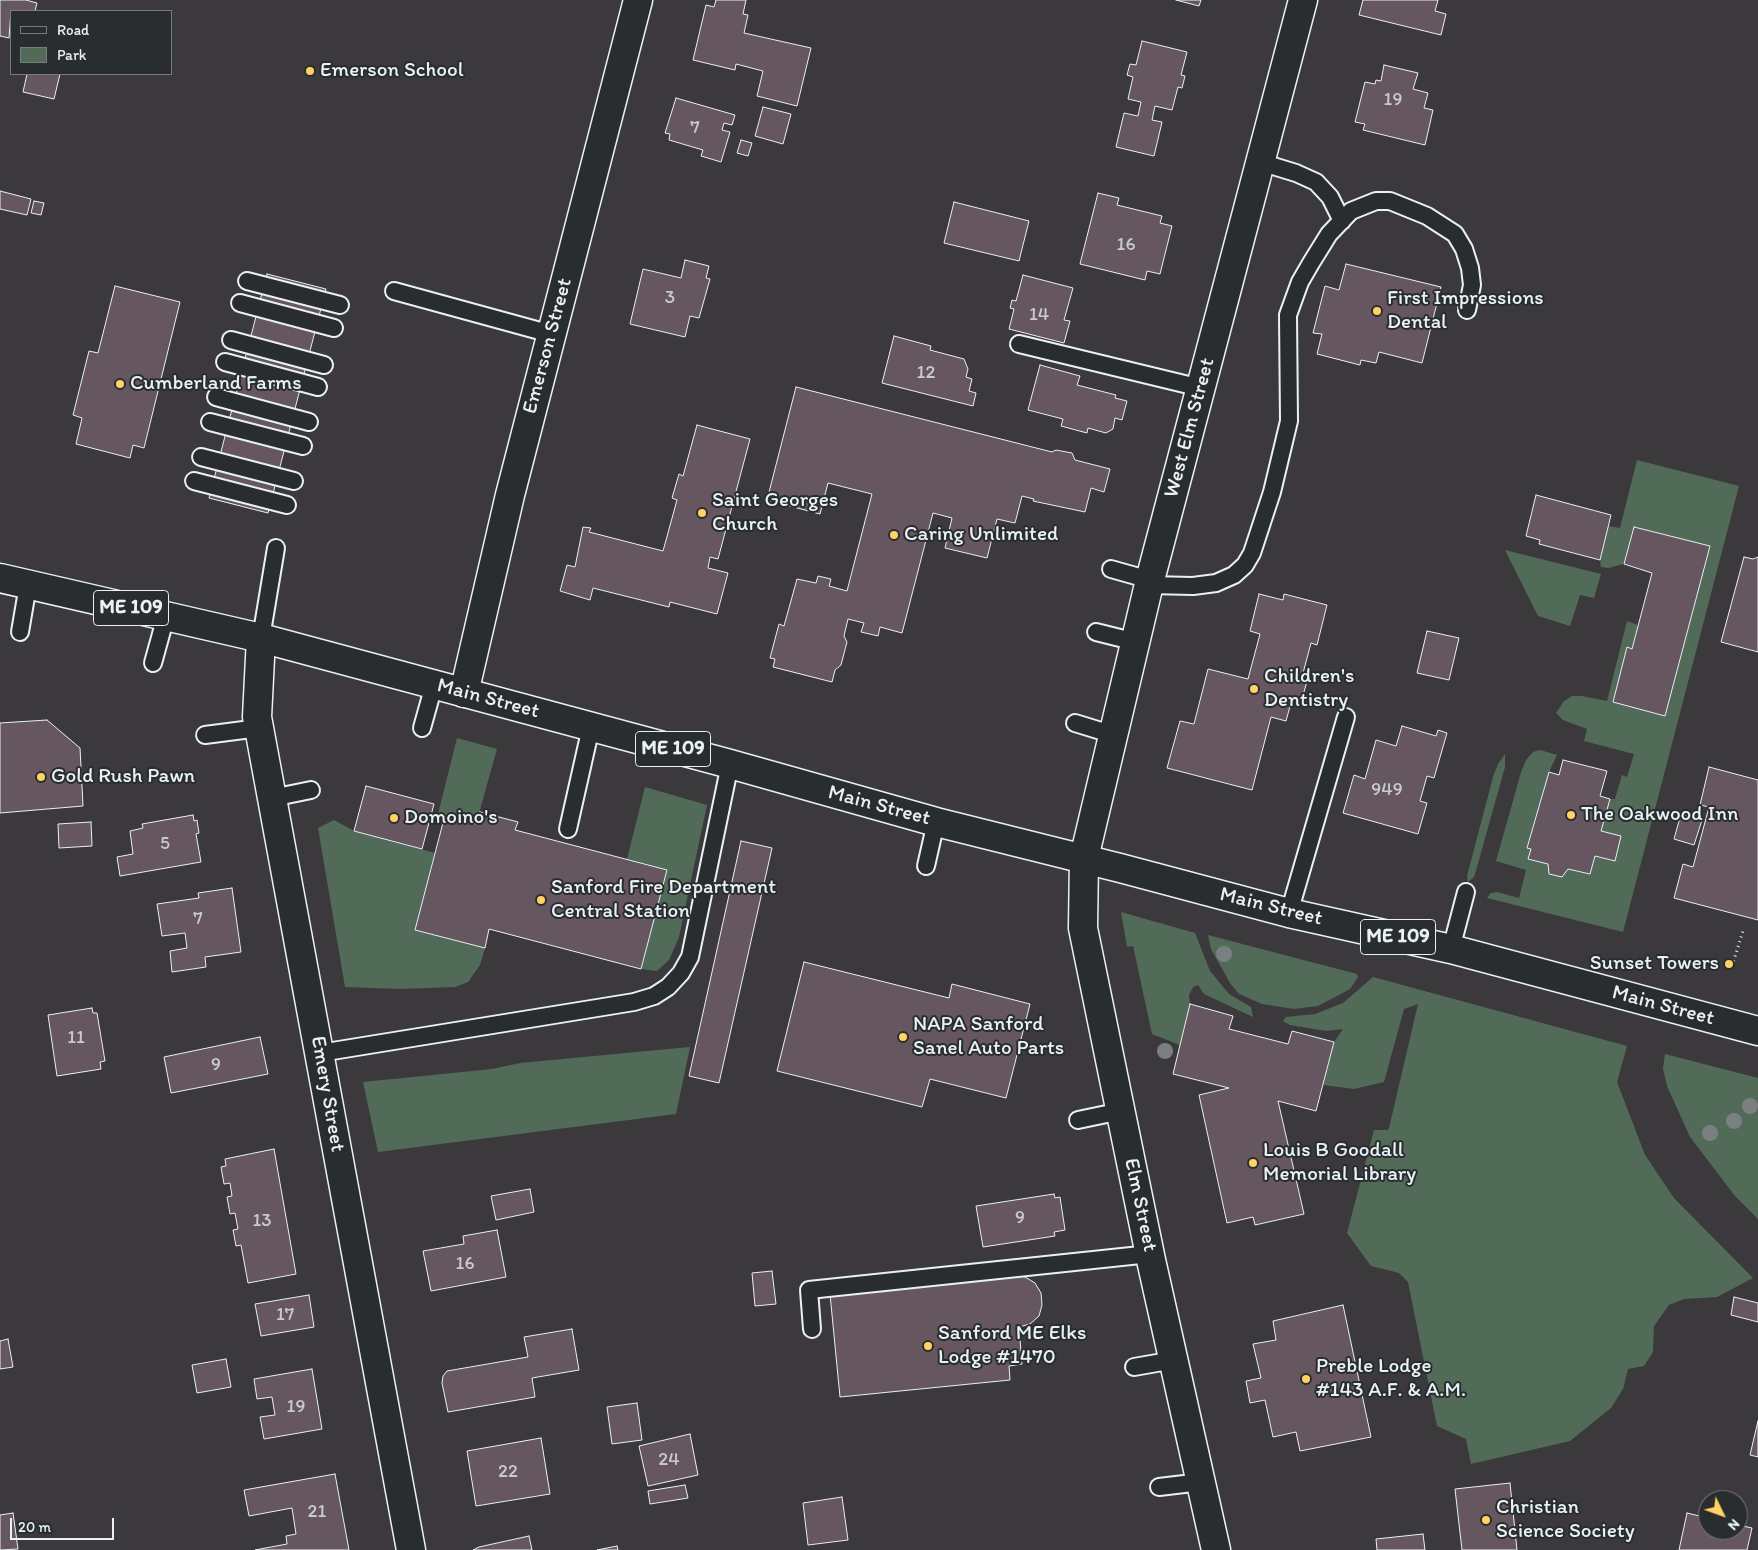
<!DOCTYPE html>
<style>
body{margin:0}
#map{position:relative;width:1758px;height:1550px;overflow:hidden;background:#3c393d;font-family:Itim,sans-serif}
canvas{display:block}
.legend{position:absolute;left:10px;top:10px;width:162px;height:65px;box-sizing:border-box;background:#2a2d2e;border:1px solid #767b7f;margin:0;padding:6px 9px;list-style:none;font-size:15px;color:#e8f1f8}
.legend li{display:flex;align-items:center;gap:10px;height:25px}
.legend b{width:25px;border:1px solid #767b7f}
.north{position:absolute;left:1698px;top:1490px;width:50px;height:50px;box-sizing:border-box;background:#2a2d2e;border:1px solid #767b7f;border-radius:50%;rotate:132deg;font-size:14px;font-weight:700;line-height:20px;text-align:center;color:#e8f1f8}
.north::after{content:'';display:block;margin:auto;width:18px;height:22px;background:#ffd166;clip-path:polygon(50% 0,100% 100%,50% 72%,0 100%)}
.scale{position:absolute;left:10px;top:1518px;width:104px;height:22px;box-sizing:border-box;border:2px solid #e8f1f8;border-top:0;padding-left:6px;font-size:15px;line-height:18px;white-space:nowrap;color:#e8f1f8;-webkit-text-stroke:4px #2a2d2e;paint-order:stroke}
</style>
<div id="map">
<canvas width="1758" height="1550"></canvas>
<ul class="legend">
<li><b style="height:6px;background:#2a2d2e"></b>Road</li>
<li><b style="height:14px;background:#526b58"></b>Park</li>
</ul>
<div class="north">N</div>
<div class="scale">20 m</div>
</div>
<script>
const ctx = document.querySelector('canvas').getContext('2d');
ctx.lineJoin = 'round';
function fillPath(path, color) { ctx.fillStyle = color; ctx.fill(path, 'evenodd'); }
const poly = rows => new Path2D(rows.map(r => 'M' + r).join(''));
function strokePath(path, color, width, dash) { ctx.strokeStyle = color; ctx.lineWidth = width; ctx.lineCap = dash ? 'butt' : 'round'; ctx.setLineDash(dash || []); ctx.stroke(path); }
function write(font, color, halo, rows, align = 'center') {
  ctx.font = font + ' Itim,sans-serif'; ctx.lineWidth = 4; ctx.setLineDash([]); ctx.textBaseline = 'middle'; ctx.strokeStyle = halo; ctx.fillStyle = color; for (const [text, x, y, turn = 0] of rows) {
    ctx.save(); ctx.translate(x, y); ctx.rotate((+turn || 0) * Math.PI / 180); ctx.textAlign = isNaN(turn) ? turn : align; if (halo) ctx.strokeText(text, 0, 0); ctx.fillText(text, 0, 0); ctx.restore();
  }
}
fillPath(poly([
 [1637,460,1739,486,1623,932,1487,898,1491,893,1497,892,1519,898,1526,870,1496,861,1521,772,1526,760,1533,752,1540,750,1557,755,1549,772,1527,847,1531,849,1528,859,1548,864,1549,874,1561,877,1568,869,1590,874,1595,856,1615,861,1601,831,1610,799,1615,799,1622,775,1627,777,1634,754,1584,741,1587,729,1563,720,1556,713,1564,701,1572,696,1582,696,1607,701,1627,621,1638,625,1632,649,1627,648,1613,702,1665,716,1710,547,1634,527,1624,564,1608,568,1601,567,1600,560,1608,526,1620,528],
 [1505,550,1601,574,1594,598,1580,595,1570,626,1538,616],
 [457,738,497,749,476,824,438,814],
 [1505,754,1505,767,1477,867,1474,877,1468,882,1467,876,1493,777,1498,764],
 [645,787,707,805,679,937,669,960,657,971,641,969,667,870,627,859],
 [334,820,354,831,435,853,415,930,485,948,480,965,468,982,455,987,400,989,345,987,318,828],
 [1121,912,1195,933,1210,971,1229,994,1251,1007,1253,1017,1204,994,1198,985,1193,987,1189,995,1190,1004,1180,1045,1152,1034,1133,946,1127,947],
 [1208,935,1357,974,1358,977,1350,989,1318,1006,1294,1009,1262,1004,1239,994,1230,983,1211,949],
 [1373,977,1627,1046,1617,1082,1645,1155,1674,1198,1753,1278,1717,1297,1684,1299,1669,1305,1654,1326,1653,1352,1644,1366,1628,1369,1623,1389,1611,1408,1570,1441,1471,1464,1466,1439,1437,1426,1408,1282,1399,1273,1371,1266,1347,1233,1374,1130,1388,1130,1389,1128,1418,1004,1404,1009,1384,1082,1354,1089,1323,1085,1334,1042,1343,1029,1326,1031,1290,1025,1283,1021,1286,1017,1315,1014,1343,1003],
 [690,1047,676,1114,378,1152,363,1082,492,1069,520,1063],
 [1665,1054,1758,1078,1758,1219,1735,1196,1690,1137,1667,1086,1663,1069]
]), '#526b58');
const building = poly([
 [0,0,26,0,37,3,35,11,11,11,9,38,0,36,0,0],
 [716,0,746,0,743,14,748,15,744,33,811,48,797,106,757,96,763,71,736,64,735,70,693,60,706,5,714,7,716,0],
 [1176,0,1201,0,1199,6,1176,0],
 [1363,0,1438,0,1435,11,1446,14,1441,35,1359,15,1363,0],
 [1142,41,1187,52,1181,75,1185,76,1182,88,1178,87,1172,110,1155,106,1152,120,1162,122,1154,156,1116,147,1124,113,1138,116,1141,102,1128,99,1133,77,1127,75,1130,64,1136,65,1142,41],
 [1384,65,1418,73,1413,89,1428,93,1424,108,1433,110,1425,145,1363,130,1365,124,1355,122,1365,82,1375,84,1376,80,1381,81,1384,65],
 [27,74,60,74,54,99,23,92,27,74],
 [676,98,735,115,732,125,724,123,722,130,730,132,721,162,701,156,703,150,669,140,670,134,665,133,676,98],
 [763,107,791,114,783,144,755,136,763,107],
 [741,140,752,143,748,156,737,153,741,140],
 [0,191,31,199,27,215,0,209,0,191],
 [1098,193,1119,198,1117,205,1162,216,1160,223,1172,226,1160,274,1147,271,1145,280,1080,264,1098,193],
 [34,201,44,203,41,215,31,213,34,201],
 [954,202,1029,221,1019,261,944,243,954,202],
 [685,260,709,266,706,278,710,279,699,318,690,316,685,337,630,324,643,269,681,278,685,260],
 [1346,264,1441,287,1422,363,1379,352,1376,363,1361,360,1360,365,1317,354,1322,334,1313,333,1325,286,1339,290,1346,264],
 [267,274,326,289,268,513,209,498,267,274],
 [1023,275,1073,288,1064,320,1070,321,1064,343,1009,329,1014,309,1010,308,1012,300,1016,301,1023,275],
 [115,286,180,302,144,448,133,445,130,458,76,444,82,418,73,415,89,351,98,353,115,286],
 [894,336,931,346,930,350,964,359,968,369,966,377,972,379,969,391,976,393,973,406,882,383,894,336],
 [1040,365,1080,376,1077,385,1116,395,1115,398,1127,401,1122,420,1115,418,1113,429,1106,433,1088,428,1087,433,1061,426,1063,419,1028,410,1040,365],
 [796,387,1052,452,1056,450,1072,453,1075,460,1110,469,1104,492,1091,488,1085,512,1033,501,1034,499,1022,496,1015,523,997,519,987,558,945,548,952,518,933,513,902,633,880,627,878,636,861,632,864,623,848,619,844,636,847,642,841,665,835,670,832,682,773,667,775,659,770,658,779,624,784,626,797,579,816,583,818,576,831,579,829,586,847,591,872,494,828,483,820,514,767,500,796,387],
 [697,425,750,439,718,559,710,557,708,568,728,573,717,614,670,602,669,607,593,588,590,600,560,591,567,565,575,567,583,527,591,528,589,532,663,551,677,500,672,498,679,474,683,476,697,425],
 [1536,495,1611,515,1600,560,1539,544,1540,540,1526,536,1536,495],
 [1634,527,1710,546,1665,716,1613,702,1627,647,1632,649,1652,573,1624,564,1634,527],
 [1744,557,1753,559,1758,557,1758,652,1721,642,1744,557],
 [1259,594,1283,600,1284,594,1327,605,1317,645,1311,643,1302,677,1308,678,1301,702,1292,699,1286,721,1271,717,1252,790,1167,768,1180,721,1194,724,1208,669,1248,679,1260,634,1250,631,1259,594],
 [1427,631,1459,638,1449,680,1417,673,1427,631],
 [47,720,80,748,83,806,0,813,0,723,47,720],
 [1402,726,1436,736,1438,730,1447,733,1434,778,1427,776,1420,801,1427,803,1418,834,1343,813,1354,775,1365,779,1376,740,1396,746,1402,726],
 [1563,760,1607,771,1600,796,1610,799,1601,831,1621,836,1615,861,1595,856,1590,874,1568,869,1562,877,1549,874,1548,864,1528,859,1531,849,1527,848,1549,772,1559,775,1563,760],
 [1709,767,1758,780,1758,920,1674,898,1683,864,1693,867,1709,807,1700,805,1709,767],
 [366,786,434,804,422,849,354,831,366,786],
 [480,812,518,822,515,830,667,870,641,969,489,929,485,948,415,930,445,815,476,824,480,812],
 [1681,814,1702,820,1694,845,1674,839,1681,814],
 [193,815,194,821,197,820,199,833,196,834,201,862,120,876,117,857,133,854,130,831,143,828,142,824,193,815],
 [91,822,92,846,59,848,58,824,91,822],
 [741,841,772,848,719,1083,689,1076,741,841],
 [232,888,241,952,205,957,206,967,172,972,170,951,187,948,185,933,162,936,157,904,199,898,198,893,232,888],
 [804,962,949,998,952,984,1030,1004,1006,1098,930,1079,922,1107,777,1071,804,962],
 [1190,1004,1233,1016,1229,1029,1288,1044,1292,1031,1334,1042,1316,1111,1278,1101,1304,1214,1255,1225,1253,1217,1227,1223,1199,1095,1229,1088,1173,1074,1190,1004],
 [92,1008,93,1013,97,1013,105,1061,100,1062,101,1069,57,1076,48,1015,92,1008],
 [260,1037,268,1074,171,1093,164,1057,260,1037],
 [274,1149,296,1274,248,1283,241,1245,236,1246,233,1230,238,1229,235,1213,230,1214,227,1197,232,1196,230,1183,224,1184,221,1167,226,1166,225,1159,274,1149],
 [530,1189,534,1212,496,1220,491,1196,530,1189],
 [1054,1194,1055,1198,1060,1197,1065,1230,1054,1232,1055,1236,983,1247,976,1206,1054,1194],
 [497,1230,506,1277,431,1291,423,1251,464,1244,463,1236,497,1230],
 [772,1271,776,1304,755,1306,752,1273,772,1271],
 [1014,1275,1025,1277,1035,1283,1041,1293,1042,1305,1039,1316,1030,1324,1019,1327,1022,1364,1009,1366,1010,1380,840,1397,830,1294,1014,1275],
 [309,1295,314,1327,261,1336,255,1304,309,1295],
 [1734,1297,1758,1303,1758,1322,1731,1315,1734,1297],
 [1343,1305,1371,1437,1300,1451,1296,1432,1273,1437,1265,1400,1250,1403,1246,1381,1261,1378,1253,1344,1276,1340,1273,1321,1343,1305],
 [572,1329,579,1370,532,1378,535,1397,448,1412,442,1383,443,1376,447,1371,528,1357,524,1337,572,1329],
 [8,1339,13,1367,0,1369,0,1341,8,1339],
 [226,1359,231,1387,197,1393,192,1365,226,1359],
 [312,1369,322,1429,264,1439,260,1417,275,1415,272,1397,257,1399,254,1379,312,1369],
 [637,1403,642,1440,612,1444,607,1407,637,1403],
 [1758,1421,1758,1457,1750,1455,1758,1421],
 [690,1434,698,1475,648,1486,639,1446,690,1434],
 [541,1438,550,1494,476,1506,467,1451,541,1438],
 [335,1474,349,1550,255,1550,287,1544,286,1536,296,1534,292,1508,249,1516,244,1490,335,1474],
 [1510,1483,1517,1550,1462,1550,1455,1489,1510,1483],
 [685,1485,688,1498,650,1504,648,1491,685,1485],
 [842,1497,848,1540,808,1545,803,1503,842,1497],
 [13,1513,18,1549,0,1550,0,1515,13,1513],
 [1687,1513,1708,1518,1708,1530,1738,1530,1738,1525,1752,1528,1747,1550,1679,1550,1687,1513],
 [1423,1534,1425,1550,1377,1550,1376,1539,1423,1534],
 [529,1536,532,1550,473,1550,479,1547,529,1536],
 [617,1546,618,1550,597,1550,617,1546]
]);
fillPath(building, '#665660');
strokePath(building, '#e8f1f8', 1);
const lane = poly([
 [1260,162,1296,173,1316,182,1330,197,1342,221],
 [247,281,340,305],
 [394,291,551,334],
 [240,303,334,328],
 [231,340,324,365],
 [1019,344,1201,388],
 [225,362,318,387],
 [216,397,309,422],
 [210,422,303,446],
 [201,457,294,481],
 [194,481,287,505],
 [1111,569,1150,580],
 [1149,585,1193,586,1216,583,1234,575,1245,565,1252,553,1272,492,1289,421,1288,315,1300,282,1311,263,1329,234,1351,211,1376,201,1390,201,1427,216,1455,234,1464,249,1470,268,1472,285,1467,310],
 [20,632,28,585],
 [1096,632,1136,642],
 [261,638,276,548],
 [153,663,166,616],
 [1075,723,1114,735],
 [422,728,434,685],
 [205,735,259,728],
 [272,798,311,790],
 [568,829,591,727],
 [926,866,936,822],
 [1289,913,1346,717],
 [1451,949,1466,892],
 [320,1053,634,1002,654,996,668,987,681,973,690,957,730,764],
 [1078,1120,1121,1111],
 [812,1329,809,1290,1150,1254],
 [1134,1367,1174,1360],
 [1159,1487,1201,1482]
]);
const street = poly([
 [464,693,510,495,638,0],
 [1216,1550,1151,1260,1083,928,1084,858,1150,580,1303,0]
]);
const secondary = poly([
 [261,638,257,717,411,1550]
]);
const highway = poly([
 [0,578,261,638,730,764,936,822,1120,868,1289,913,1451,949,1758,1031]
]);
strokePath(lane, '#e8f1f8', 20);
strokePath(street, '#e8f1f8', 31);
strokePath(secondary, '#e8f1f8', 31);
strokePath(highway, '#e8f1f8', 31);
strokePath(poly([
 [1732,966,1744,928]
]), '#e8f1f8', 3, [1, 4]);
strokePath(lane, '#2a2d2e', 16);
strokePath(street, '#2a2d2e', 28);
strokePath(secondary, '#2a2d2e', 28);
strokePath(highway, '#2a2d2e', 28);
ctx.fillStyle = '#7a8081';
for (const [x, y] of [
 [1224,954],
 [1165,1051],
 [1750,1106],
 [1734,1121],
 [1710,1133]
]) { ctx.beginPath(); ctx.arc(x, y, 8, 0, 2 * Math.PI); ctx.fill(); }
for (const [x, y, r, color] of [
 [310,71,5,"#ffd166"],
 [1377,311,5,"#ffd166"],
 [120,384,5,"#ffd166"],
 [702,513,5,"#ffd166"],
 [894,535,5,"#ffd166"],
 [1254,689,5,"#ffd166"],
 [41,777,5,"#ffd166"],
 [1571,815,5,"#ffd166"],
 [394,818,5,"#ffd166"],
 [541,900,5,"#ffd166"],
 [1729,964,5,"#ffd166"],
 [903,1037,5,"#ffd166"],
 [1253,1163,5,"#ffd166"],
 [928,1346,5,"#ffd166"],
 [1306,1379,5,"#ffd166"],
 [1486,1520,5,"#ffd166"]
]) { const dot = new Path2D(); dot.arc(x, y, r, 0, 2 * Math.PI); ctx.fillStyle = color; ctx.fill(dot); strokePath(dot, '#2a2d2e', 2); }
write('19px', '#c8cad2', null, [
 ["19",1393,100],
 ["7",695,128],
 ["16",1126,245],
 ["3",670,298],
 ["14",1039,315],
 ["12",926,373],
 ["949",1387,790],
 ["5",165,844],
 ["7",198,919],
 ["11",76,1038],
 ["9",216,1065],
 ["9",1020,1218],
 ["13",262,1221],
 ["16",465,1264],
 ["17",285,1315],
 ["19",296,1407],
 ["24",669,1460],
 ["22",508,1472],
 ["21",317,1512]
]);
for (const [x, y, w] of [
 [131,608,75],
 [673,749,75],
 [1398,937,75]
]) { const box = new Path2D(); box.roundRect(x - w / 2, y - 17.5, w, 35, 4); ctx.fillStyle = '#2a2d2e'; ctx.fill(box); strokePath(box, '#e8f1f8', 1); }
write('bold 20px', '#e8f1f8', null, [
 ["ME 109",131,608],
 ["ME 109",673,749],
 ["ME 109",1398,937]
]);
write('21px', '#e8f1f8', '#2a2d2e', [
 ["Emerson School",320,71],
 ["First Impressions",1387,299],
 ["Dental",1387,323],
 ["Cumberland Farms",130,384],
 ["Saint Georges",712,501],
 ["Church",712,525],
 ["Caring Unlimited",904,535],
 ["Children's",1264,677],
 ["Dentistry",1264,701],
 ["Gold Rush Pawn",51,777],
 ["The Oakwood Inn",1581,815],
 ["Domoino's",404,818],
 ["Sanford Fire Department",551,888],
 ["Central Station",551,912],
 ["Sunset Towers",1719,964,"right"],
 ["NAPA Sanford",913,1025],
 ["Sanel Auto Parts",913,1049],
 ["Louis B Goodall",1263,1151],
 ["Memorial Library",1263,1175],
 ["Sanford ME Elks",938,1334],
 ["Lodge #1470",938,1358],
 ["Preble Lodge",1316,1367],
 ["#143 A.F. & A.M.",1316,1391],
 ["Christian",1496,1508],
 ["Science Society",1496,1532]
], 'left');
write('21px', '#e8f1f8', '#2a2d2e', [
 ["Emerson Street",548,346,-75],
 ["West Elm Street",1190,428,-75],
 ["Main Street",488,699,15],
 ["Main Street",879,806,15],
 ["Main Street",1271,907,14],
 ["Main Street",1663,1006,15],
 ["Emery Street",327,1094,80],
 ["Elm Street",1140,1205,78]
]);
</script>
